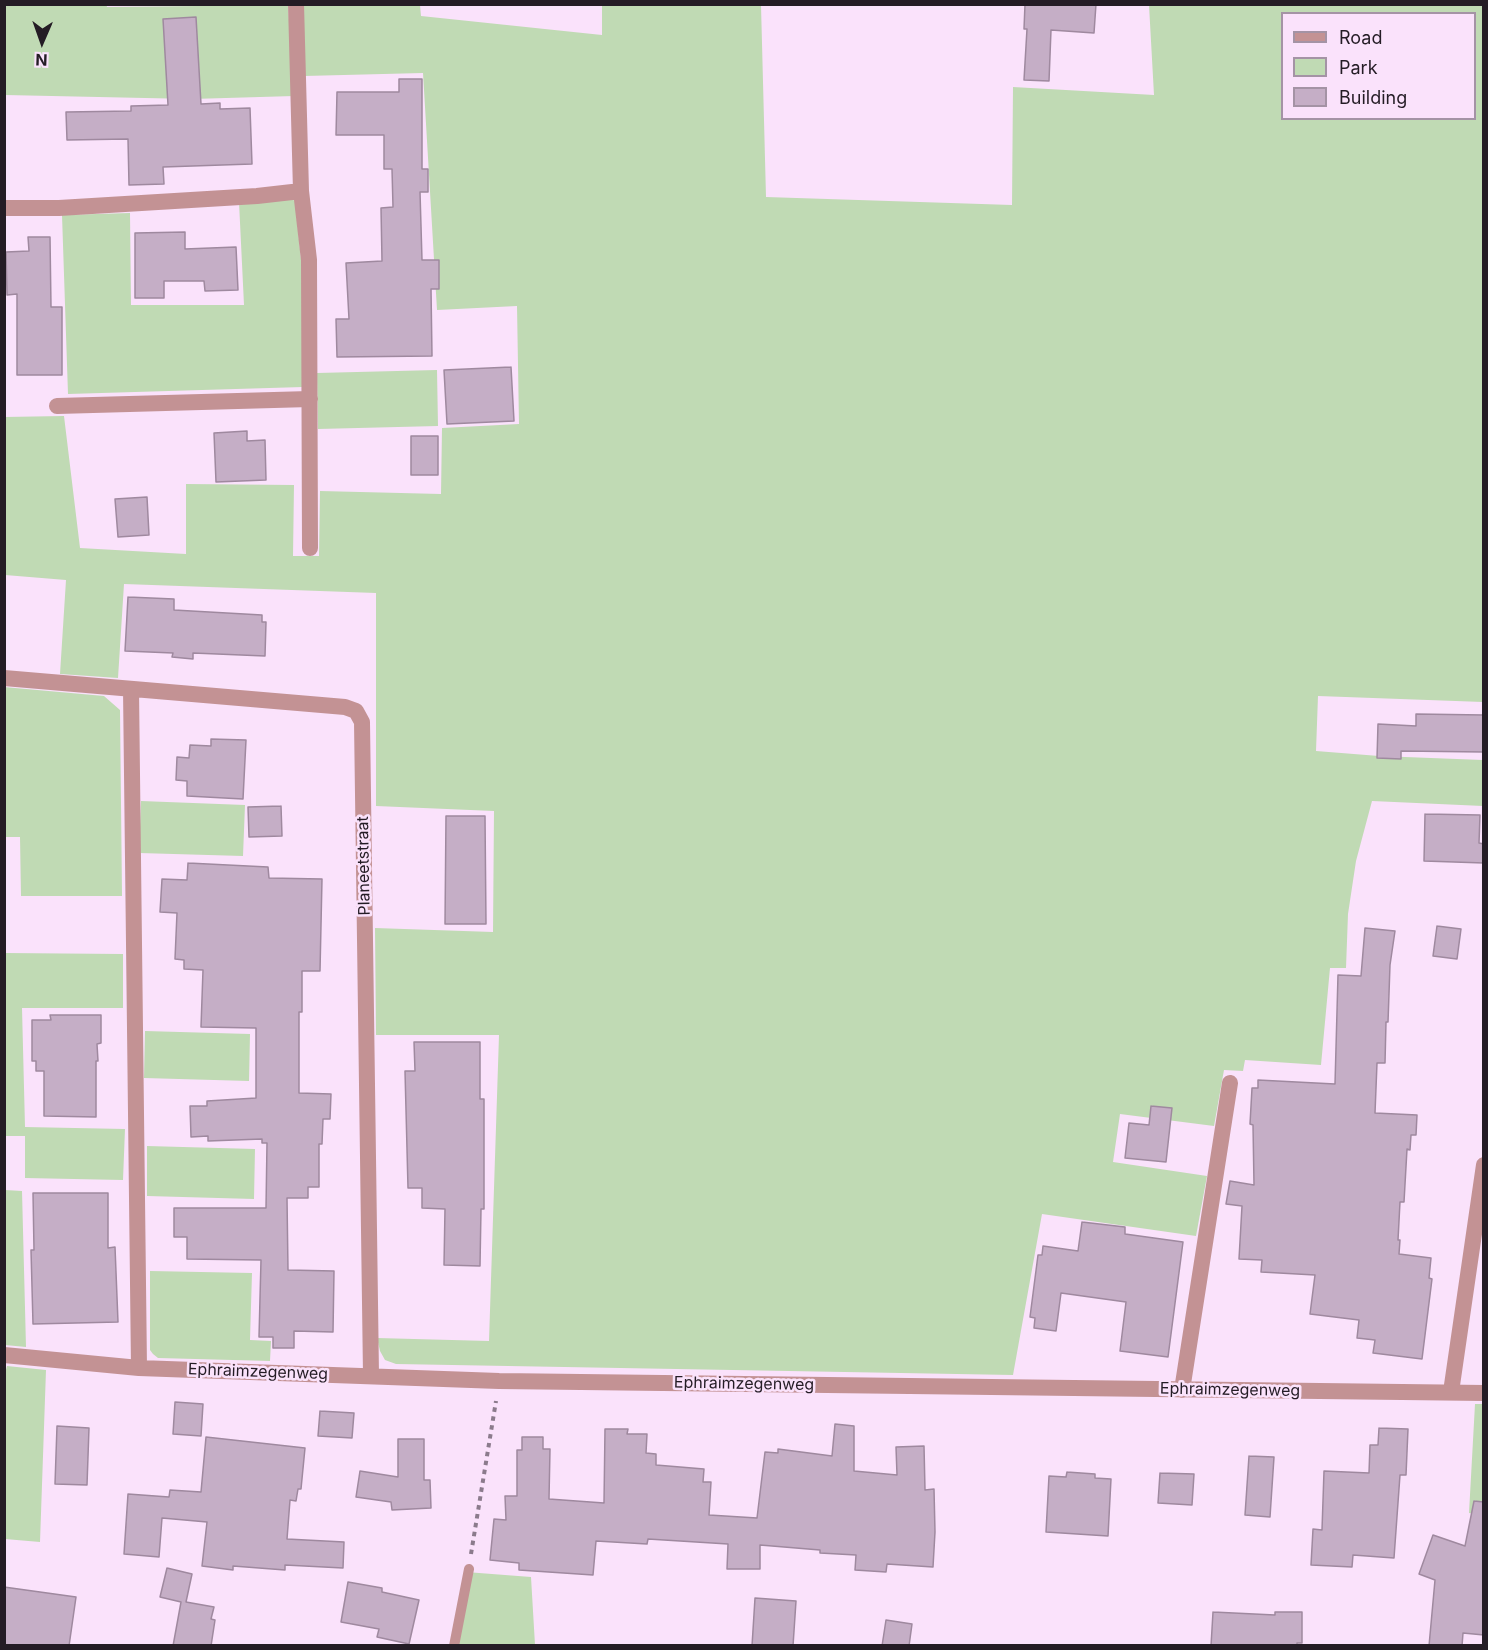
<!DOCTYPE html>
<style>
body{margin:0}
#map{position:relative;width:1488px;height:1650px;overflow:hidden;background:#fae2fb;font-family:Inter,sans-serif}
canvas{display:block}
.frame{position:absolute;inset:0;border:6px solid #241c25;pointer-events:none}
.legend{position:absolute;left:1281px;top:12px;width:195px;height:108px;box-sizing:border-box;background:#fae2fb;border:2px solid #a493a5;margin:0;padding:8px 10px;list-style:none;font-size:18px;color:#241c25}
.legend li{display:flex;align-items:center;gap:12px;height:30px}
.legend b{width:30px;border:2px solid #a493a5}
.north{position:absolute;left:12px;top:12px;width:60px;height:60px;-webkit-text-stroke:4px #fae2fb;paint-order:stroke;rotate:182deg;font-size:16px;font-weight:700;line-height:24px;text-align:center;color:#241c25}
.north::after{content:'';display:block;margin:auto;width:21px;height:27px;background:#241c25;clip-path:polygon(50% 0,100% 100%,50% 72%,0 100%)}
</style>
<div id="map">
<canvas width="1488" height="1650"></canvas>
<div class="frame"></div>
<ul class="legend">
<li><b style="height:8px;background:#c39294"></b>Road</li>
<li><b style="height:16px;background:#c0dab4"></b>Park</li>
<li><b style="height:16px;background:#c5aec6"></b>Building</li>
</ul>
<div class="north">N</div>
</div>
<script>
const ctx = document.querySelector('canvas').getContext('2d');
ctx.lineJoin = 'round';
function fillPath(path, color) { ctx.fillStyle = color; ctx.fill(path, 'evenodd'); }
const poly = rows => new Path2D(rows.map(r => 'M' + r).join(''));
function strokePath(path, color, width, dash) { ctx.strokeStyle = color; ctx.lineWidth = width; ctx.lineCap = dash ? 'butt' : 'round'; ctx.setLineDash(dash || []); ctx.stroke(path); }
function write(font, color, halo, rows, align = 'center') {
  ctx.font = font + ' Inter,sans-serif'; ctx.lineWidth = 5; ctx.setLineDash([]); ctx.textBaseline = 'middle'; ctx.strokeStyle = halo; ctx.fillStyle = color; for (const [text, x, y, turn = 0] of rows) {
    ctx.save(); ctx.translate(x, y); ctx.rotate((+turn || 0) * Math.PI / 180); ctx.textAlign = isNaN(turn) ? turn : align; if (halo) ctx.strokeText(text, 0, 0); ctx.fillText(text, 0, 0); ctx.restore();
  }
}
fillPath(poly([
 [106,4,107,7,288,5,294,96,192,99,5,95,5,5],
 [302,5,420,5,421,16,602,35,602,5,761,5,766,197,1012,205,1013,87,1154,95,1149,5,1483,5,1483,702,1318,696,1316,751,1379,756,1483,760,1483,806,1372,801,1356,861,1348,914,1346,968,1330,968,1321,1065,1245,1060,1243,1071,1224,1070,1214,1126,1120,1114,1113,1162,1207,1176,1196,1236,1042,1214,1013,1375,396,1364,385,1360,380,1351,377,1338,489,1341,499,1035,376,1035,375,928,493,932,494,811,376,806,376,593,124,584,118,678,60,674,66,580,5,575,4,417,64,416,80,548,186,554,186,484,294,485,293,556,319,556,320,491,441,494,442,428,519,424,517,306,437,310,423,73,304,76],
 [1282,14,1474,14,1474,118,1282,118],
 [290,198,295,201,302,269,303,387,68,394,62,215,130,213,131,305,244,305,239,202],
 [437,370,438,426,318,429,317,373],
 [4,687,104,696,120,710,122,896,21,896,20,837,5,837],
 [141,801,245,805,243,856,139,853],
 [5,953,123,954,123,1008,22,1008,25,1127,125,1129,123,1180,25,1178,25,1136,5,1136],
 [145,1031,250,1034,249,1081,144,1078],
 [147,1146,255,1149,254,1199,147,1196],
 [5,1190,22,1191,26,1347,5,1345],
 [150,1271,252,1273,250,1340,271,1341,270,1361,158,1358,153,1354,150,1350],
 [7,1366,46,1370,40,1542,5,1539,4,1377],
 [1475,1404,1483,1404,1483,1515,1469,1513],
 [466,1572,531,1577,535,1645,450,1646]
]), '#c0dab4');
const building = poly([
 [1025,4,1096,4,1094,33,1051,30,1049,81,1024,80,1027,29,1024,29,1025,4],
 [196,17,201,104,220,103,220,109,250,108,252,164,163,167,164,184,129,185,128,139,67,140,66,112,131,111,131,106,168,105,163,19,196,17],
 [399,79,422,79,422,169,428,169,428,192,420,192,422,260,439,260,439,289,431,289,432,356,337,357,336,319,349,319,346,263,382,261,381,208,393,207,392,169,384,169,384,135,336,135,337,92,399,92,399,79],
 [185,232,185,249,236,247,238,290,205,291,204,281,164,281,164,298,135,298,135,233,185,232],
 [28,237,50,237,51,307,62,307,62,375,17,375,17,294,7,295,6,252,29,251,28,237],
 [511,367,514,421,447,424,444,370,511,367],
 [247,431,247,441,265,440,266,480,216,482,214,433,247,431],
 [411,436,438,436,438,475,411,475,411,436],
 [147,497,149,535,118,537,115,499,147,497],
 [128,597,174,599,174,610,262,615,262,622,266,622,265,656,193,653,193,659,172,657,173,653,125,651,128,597],
 [1416,714,1484,715,1484,752,1401,751,1401,759,1377,758,1378,724,1416,726,1416,714],
 [211,739,246,740,243,799,187,796,187,781,176,780,177,757,189,758,190,745,211,746,211,739],
 [281,806,282,836,249,837,248,807,281,806],
 [1425,814,1480,815,1479,843,1484,844,1484,863,1424,861,1425,814],
 [446,816,485,816,486,924,445,924,446,816],
 [188,863,268,867,269,878,322,879,320,971,302,971,302,1012,299,1012,299,1093,331,1094,330,1119,323,1119,322,1144,319,1144,319,1187,308,1187,308,1198,287,1198,288,1270,334,1271,333,1332,294,1331,294,1348,273,1348,273,1337,259,1337,261,1260,187,1259,187,1237,174,1237,174,1208,266,1208,267,1143,262,1143,262,1139,208,1141,208,1136,191,1137,190,1106,207,1106,207,1101,256,1098,256,1028,201,1027,203,970,184,969,184,960,175,959,177,913,160,912,162,879,187,880,188,863],
 [1437,926,1461,929,1457,959,1433,956,1437,926],
 [1365,928,1395,931,1390,965,1388,1022,1386,1022,1385,1063,1377,1063,1375,1113,1417,1115,1416,1135,1411,1135,1410,1150,1407,1149,1404,1202,1400,1202,1398,1240,1400,1240,1399,1254,1431,1258,1429,1278,1432,1279,1422,1359,1373,1353,1375,1340,1357,1338,1359,1320,1310,1314,1315,1275,1261,1272,1262,1260,1239,1259,1242,1206,1226,1204,1230,1181,1254,1185,1253,1125,1250,1124,1252,1088,1258,1088,1258,1080,1335,1084,1338,975,1361,976,1365,928],
 [50,1015,101,1015,101,1043,97,1044,98,1061,96,1061,96,1117,44,1116,44,1071,36,1071,36,1061,32,1061,32,1020,51,1020,50,1015],
 [414,1042,480,1042,480,1099,484,1099,484,1209,481,1209,480,1266,444,1265,445,1209,422,1208,422,1188,408,1188,405,1071,415,1071,414,1042],
 [1151,1106,1172,1108,1166,1162,1125,1158,1129,1123,1149,1125,1151,1106],
 [33,1193,108,1193,108,1248,115,1247,118,1322,33,1324,31,1250,34,1250,33,1193],
 [1082,1222,1125,1227,1125,1234,1183,1242,1168,1357,1120,1351,1126,1302,1061,1293,1056,1331,1034,1328,1035,1318,1030,1317,1038,1255,1042,1255,1043,1246,1078,1251,1082,1222],
 [175,1402,203,1404,201,1436,173,1434,175,1402],
 [320,1411,354,1413,352,1438,318,1436,320,1411],
 [835,1424,854,1426,854,1471,897,1475,896,1447,924,1446,925,1490,934,1489,935,1532,933,1567,887,1564,886,1572,855,1570,856,1555,820,1553,820,1550,760,1545,760,1569,727,1569,728,1544,648,1539,647,1544,596,1541,593,1575,519,1570,519,1563,490,1560,494,1519,506,1520,505,1496,517,1496,517,1450,522,1450,522,1437,543,1437,543,1449,550,1449,549,1499,604,1503,605,1429,628,1429,627,1434,647,1434,646,1453,656,1454,656,1465,704,1469,703,1482,711,1482,709,1515,757,1518,765,1452,778,1453,778,1449,832,1456,835,1424],
 [57,1426,89,1428,87,1485,55,1484,57,1426],
 [1379,1428,1408,1429,1406,1475,1400,1475,1394,1558,1353,1555,1352,1567,1311,1565,1313,1529,1322,1530,1324,1471,1369,1473,1370,1445,1378,1445,1379,1428],
 [206,1437,305,1448,301,1489,298,1489,296,1501,290,1500,287,1539,344,1542,343,1568,285,1565,285,1570,233,1566,233,1570,202,1566,207,1522,162,1518,159,1557,124,1554,128,1494,169,1497,170,1490,201,1492,206,1437],
 [398,1439,424,1439,424,1480,430,1480,431,1508,392,1510,391,1502,356,1497,360,1471,398,1477,398,1439],
 [1249,1456,1274,1457,1270,1517,1245,1515,1249,1456],
 [1067,1472,1095,1474,1095,1478,1111,1479,1108,1536,1046,1532,1049,1476,1066,1477,1067,1472],
 [1160,1473,1194,1474,1192,1505,1158,1503,1160,1473],
 [1474,1501,1484,1502,1484,1635,1463,1633,1462,1646,1429,1646,1435,1580,1419,1574,1433,1535,1465,1546,1474,1501],
 [167,1568,192,1574,186,1602,214,1607,211,1619,215,1620,211,1646,173,1646,181,1602,160,1597,167,1568],
 [348,1582,382,1588,382,1592,419,1600,409,1644,377,1637,379,1629,341,1622,348,1582],
 [4,1587,76,1597,69,1646,4,1646,4,1587],
 [755,1598,796,1601,793,1646,752,1646,755,1598],
 [1213,1612,1275,1615,1275,1612,1302,1612,1302,1643,1297,1643,1297,1646,1211,1646,1213,1612],
 [886,1620,912,1624,909,1646,882,1646,886,1620]
]);
fillPath(building, '#c5aec6');
strokePath(building, '#9f899f', 1.5);
strokePath(poly([
 [471,1554,496,1401]
]), '#8b7b8c', 4, [4.5, 4.5]);
strokePath(poly([
 [454,1646,469,1569]
]), '#c39294', 10);
strokePath(poly([
 [296,4,301,191,309,260,310,548],
 [4,208,59,208,257,196,301,191],
 [57,406,310,399],
 [4,678,345,707,356,711,362,722,371,1375],
 [131,689,139,1368],
 [4,1355,139,1368,499,1381,1484,1393],
 [1182,1390,1230,1083],
 [1451,1392,1484,1165]
]), '#c39294', 16);
write('16px', '#241c25', '#fae2fb', [
 ["Planeetstraat",364,866,-91],
 ["Ephraimzegenweg",258,1372,2],
 ["Ephraimzegenweg",744,1384,1],
 ["Ephraimzegenweg",1230,1390,1]
]);
</script>
